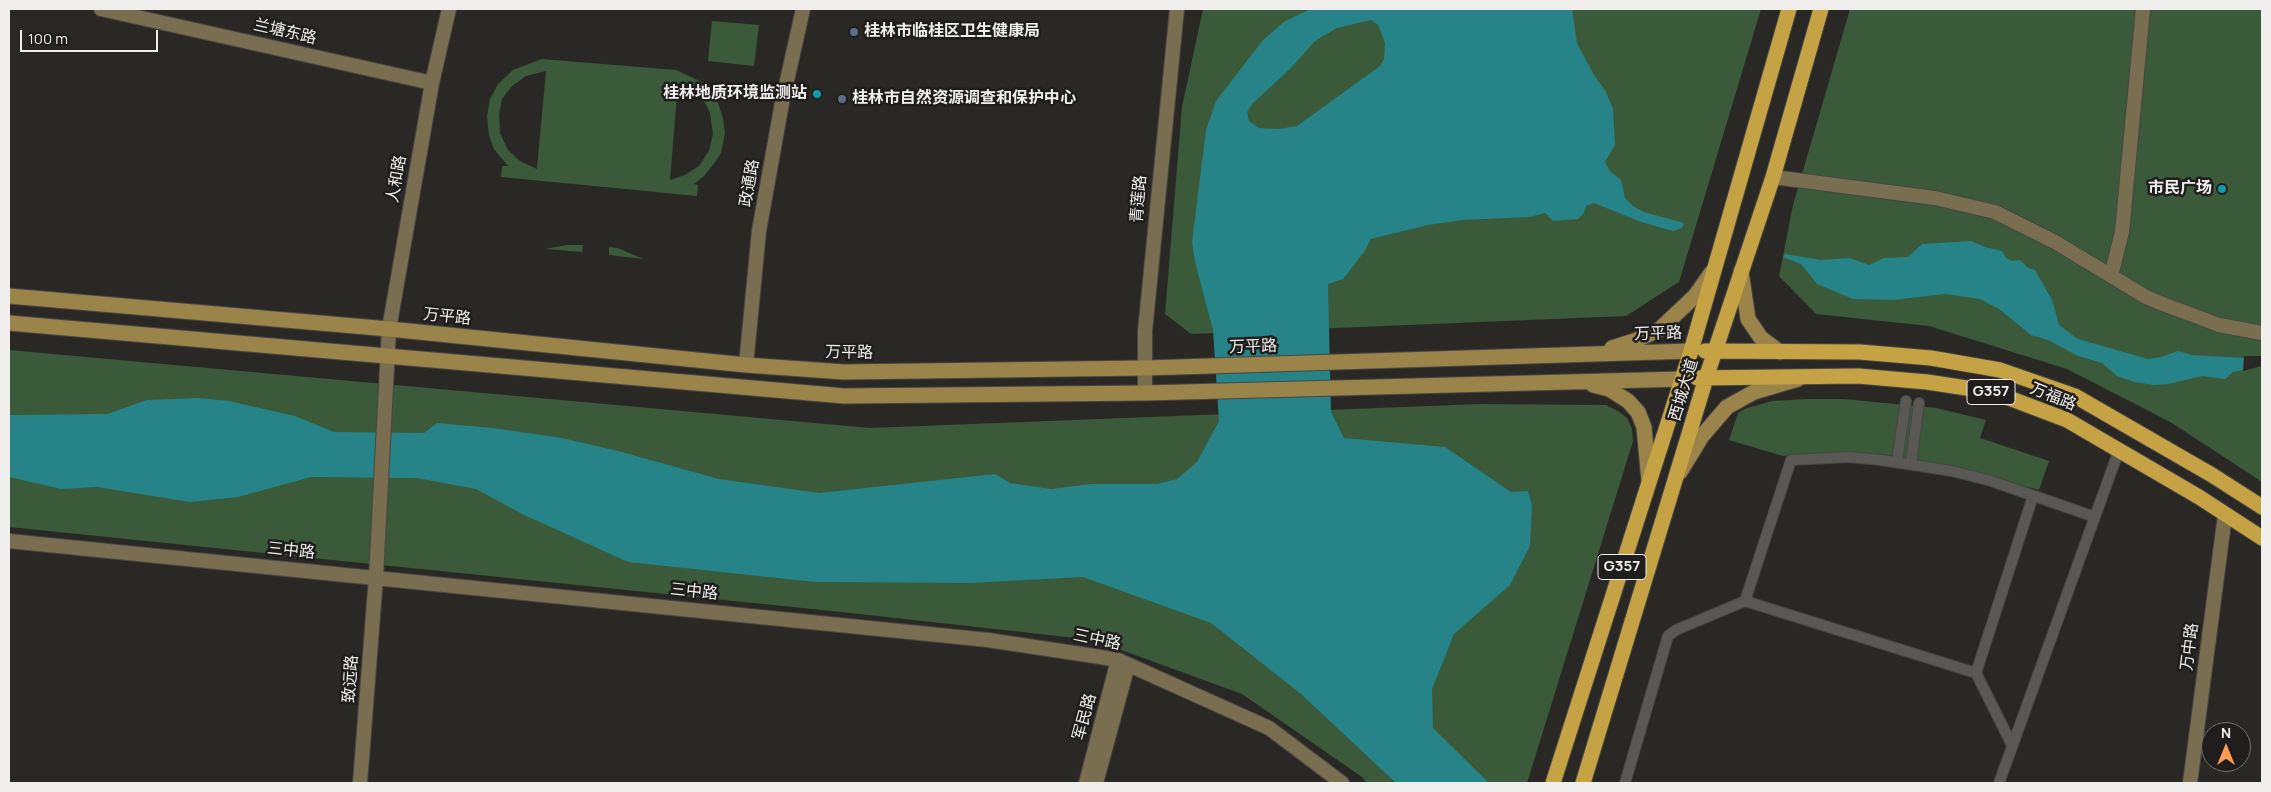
<!DOCTYPE html>
<meta charset="utf-8">
<style>
body{margin:0}
#map{position:relative;width:2271px;height:792px;overflow:hidden;background:#2a2825;font-family:Manrope,sans-serif}
canvas{display:block}
.frame{position:absolute;inset:0;border:10px solid #f0efed;pointer-events:none}
.north{position:absolute;left:2201px;top:722px;width:50px;height:50px;box-sizing:border-box;background:#201e1c;border:1px solid #737270;border-radius:50%;rotate:0deg;font-size:14px;font-weight:700;line-height:20px;text-align:center;color:#f0efed}
.north::after{content:'';display:block;margin:auto;width:18px;height:22px;background:#fd9d55;clip-path:polygon(50% 0,100% 100%,50% 72%,0 100%)}
.scale{position:absolute;left:20px;top:30px;width:138px;height:22px;box-sizing:border-box;border:2px solid #f0efed;border-top:0;padding-left:6px;font-size:15px;line-height:18px;white-space:nowrap;color:#f0efed;-webkit-text-stroke:4px #201e1c;paint-order:stroke}
</style>
<div id="map">
<canvas width="2271" height="792"></canvas>
<div class="frame"></div>
<div class="north">N</div>
<div class="scale">100 m</div>
</div>
<script>
const ctx = document.querySelector('canvas').getContext('2d');
ctx.lineJoin = 'round';
function fillPath(path, color) { ctx.fillStyle = color; ctx.fill(path, 'evenodd'); }
const poly = rows => new Path2D(rows.map(r => 'M' + r).join(''));
function strokePath(path, color, width, dash) { ctx.strokeStyle = color; ctx.lineWidth = width; ctx.lineCap = dash ? 'butt' : 'round'; ctx.setLineDash(dash || []); ctx.stroke(path); }
function write(font, color, halo, rows, align = 'center') {
  ctx.font = font + ' Manrope,"Noto Sans SC",sans-serif'; ctx.lineWidth = 5; ctx.setLineDash([]); ctx.textBaseline = 'middle'; ctx.strokeStyle = halo; ctx.fillStyle = color; for (const [text, x, y, turn = 0] of rows) {
    ctx.save(); ctx.translate(x, y); ctx.rotate((+turn || 0) * Math.PI / 180); ctx.textAlign = isNaN(turn) ? turn : align; if (halo) ctx.strokeText(text, 0, 0); ctx.fillText(text, 0, 0); ctx.restore();
  }
}
fillPath(poly([
 [1203,9,1761,9,1679,282,1626,316,1191,334,1165,314,1182,107],
 [1850,9,2262,9,2262,482,2172,423,2067,369,1929,326,1816,314,1779,276,1793,205],
 [712,21,759,25,754,66,708,61],
 [542,59,676,70,702,82,718,103,723,118,725,133,721,153,716,161,704,176,694,184,698,185,697,196,501,177,502,166,508,166,494,149,489,136,487,116,490,99,498,84,513,70],
 [546,71,537,168,537,169,520,161,508,150,500,133,499,114,502,99,512,86,526,76],
 [678,83,689,87,706,104,710,113,713,134,709,151,699,166,685,175,670,180],
 [567,245,583,245,582,252,545,249],
 [609,247,618,248,643,259,609,255],
 [9,350,870,428,1480,404,1606,405,1618,411,1627,418,1632,429,1633,441,1527,783,1367,783,1362,777,1242,694,1094,640,832,611,9,527],
 [1808,399,1844,399,1936,408,1986,420,1980,438,2049,461,2039,490,1957,468,1890,455,1834,453,1783,456,1729,440,1738,413,1747,408,1772,401]
]), '#3a5a39');
fillPath(poly([
 [1311,9,1572,9,1577,43,1594,75,1606,92,1613,109,1615,145,1605,162,1610,171,1621,180,1625,198,1633,206,1644,212,1684,223,1682,228,1673,231,1641,222,1594,203,1586,206,1584,213,1578,219,1553,221,1545,213,1530,217,1462,220,1428,225,1371,239,1364,252,1343,279,1328,284,1331,412,1344,438,1445,447,1511,492,1528,491,1532,505,1530,546,1510,585,1454,634,1432,689,1433,728,1489,783,1396,783,1301,694,1211,623,1083,577,969,583,815,582,628,562,522,514,476,489,417,478,311,477,238,497,190,502,97,487,61,489,9,477,9,415,107,414,147,400,199,398,229,401,295,416,334,432,424,433,437,423,493,428,562,438,618,451,719,479,819,493,995,474,1010,483,1051,489,1091,484,1157,484,1177,479,1197,462,1219,421,1213,330,1195,262,1192,242,1206,130,1216,101,1263,40,1285,21],
 [1371,20,1378,25,1385,43,1384,59,1380,66,1297,126,1279,129,1259,128,1249,121,1247,112,1253,103,1291,68,1315,41,1337,28],
 [1971,241,1985,247,2002,251,2006,258,2012,261,2020,260,2028,268,2035,270,2052,300,2059,325,2078,339,2148,359,2161,357,2178,351,2192,355,2262,359,2262,366,2233,372,2225,379,2202,376,2168,384,2154,385,2134,382,2117,376,2102,363,2078,356,2048,340,2031,335,1999,309,1980,299,1945,294,1893,300,1853,299,1817,284,1801,264,1783,257,1785,254,1821,260,1850,258,1869,265,1884,258,1908,257,1922,244]
]), '#268387');
fillPath(poly([
 [2244,356,2262,356,2262,366,2243,371]
]), '#2a2825');
const street = poly([
 [1897,461,1906,401],
 [1911,464,1919,403],
 [1745,601,1791,460,1849,457,1881,460,1952,471,1991,481,2095,517],
 [1976,673,2033,496],
 [1625,783,1668,636,1676,630,1745,601,1976,673,2012,745],
 [1999,783,2119,450]
]);
const secondary = poly([
 [101,9,432,83],
 [1773,177,1935,198,1995,212,2055,242,2146,297,2163,304,2219,325,2262,333],
 [2111,276,2122,232,2143,9],
 [746,365,759,231,782,103,803,9],
 [1145,393,1145,331,1177,9],
 [9,541,988,640,1094,656,1118,660,1269,728,1342,783],
 [360,783,376,577,389,329,432,83,449,9],
 [1086,783,1118,660],
 [1096,783,1128,665],
 [2190,783,2225,515]
]);
const primary = poly([
 [1741,271,1748,319,1761,338,1780,352],
 [9,296,389,329,746,365,844,372,1145,368,1691,351],
 [9,323,844,396,1145,393,1683,379],
 [1612,348,1634,341,1659,330,1695,296,1712,272],
 [1593,385,1609,389,1628,401,1638,412,1644,427,1649,481],
 [1680,472,1702,436,1727,407,1754,392,1798,379]
]);
const highway = poly([
 [1705,351,1860,352,1931,358,2000,370,2075,396,2212,475,2262,507],
 [1697,378,1858,376,1927,382,1993,392,2067,420,2199,497,2262,538],
 [1553,783,1691,351,1789,9],
 [1583,783,1706,378,1773,177,1821,9]
]);
strokePath(street, '#474644', 12);
strokePath(secondary, '#474644', 16);
strokePath(primary, '#474644', 17);
strokePath(highway, '#474644', 17);
strokePath(street, '#5a5855', 10);
strokePath(secondary, '#7a6e50', 14);
strokePath(primary, '#9a844a', 15);
strokePath(highway, '#c5a243', 15);
for (const [x, y, r, color] of [
 [854,32,5,"#5c6f8a"],
 [817,94,5,"#0f9aa8"],
 [842,99,5,"#5c6f8a"],
 [2222,189,5,"#0f9aa8"]
]) { const dot = new Path2D(); dot.arc(x, y, r, 0, 2 * Math.PI); ctx.fillStyle = color; ctx.fill(dot); strokePath(dot, '#201e1c', 2); }
for (const [x, y, w] of [
 [1991,392,48],
 [1622,567,48]
]) { const box = new Path2D(); box.roundRect(x - w / 2, y - 12.5, w, 25, 4); ctx.fillStyle = '#201e1c'; ctx.fill(box); strokePath(box, '#f0efed', 1); }
write('bold 15px', '#f0efed', null, [
 ["G357",1991,392],
 ["G357",1622,567]
]);
write('16px', '#f0efed', '#201e1c', [
 ["兰塘东路",285,32,13],
 ["人和路",397,179,-80],
 ["政通路",750,183,-80],
 ["青莲路",1139,199,-85],
 ["万平路",447,317,6],
 ["万平路",1658,334,-2],
 ["万平路",1253,347,-2],
 ["万平路",849,353,1],
 ["西城大道",1684,390,-73],
 ["万福路",2053,397,22],
 ["三中路",291,551,6],
 ["三中路",694,592,6],
 ["三中路",1097,640,12],
 ["万中路",2190,647,-83],
 ["致远路",351,679,-86],
 ["军民路",1085,717,-75]
]);
write('bold 16px', '#f0efed', '#201e1c', [
 ["桂林市临桂区卫生健康局",864,32],
 ["桂林地质环境监测站",807,94,"right"],
 ["桂林市自然资源调查和保护中心",852,99],
 ["市民广场",2212,189,"right"]
], 'left');
</script>
